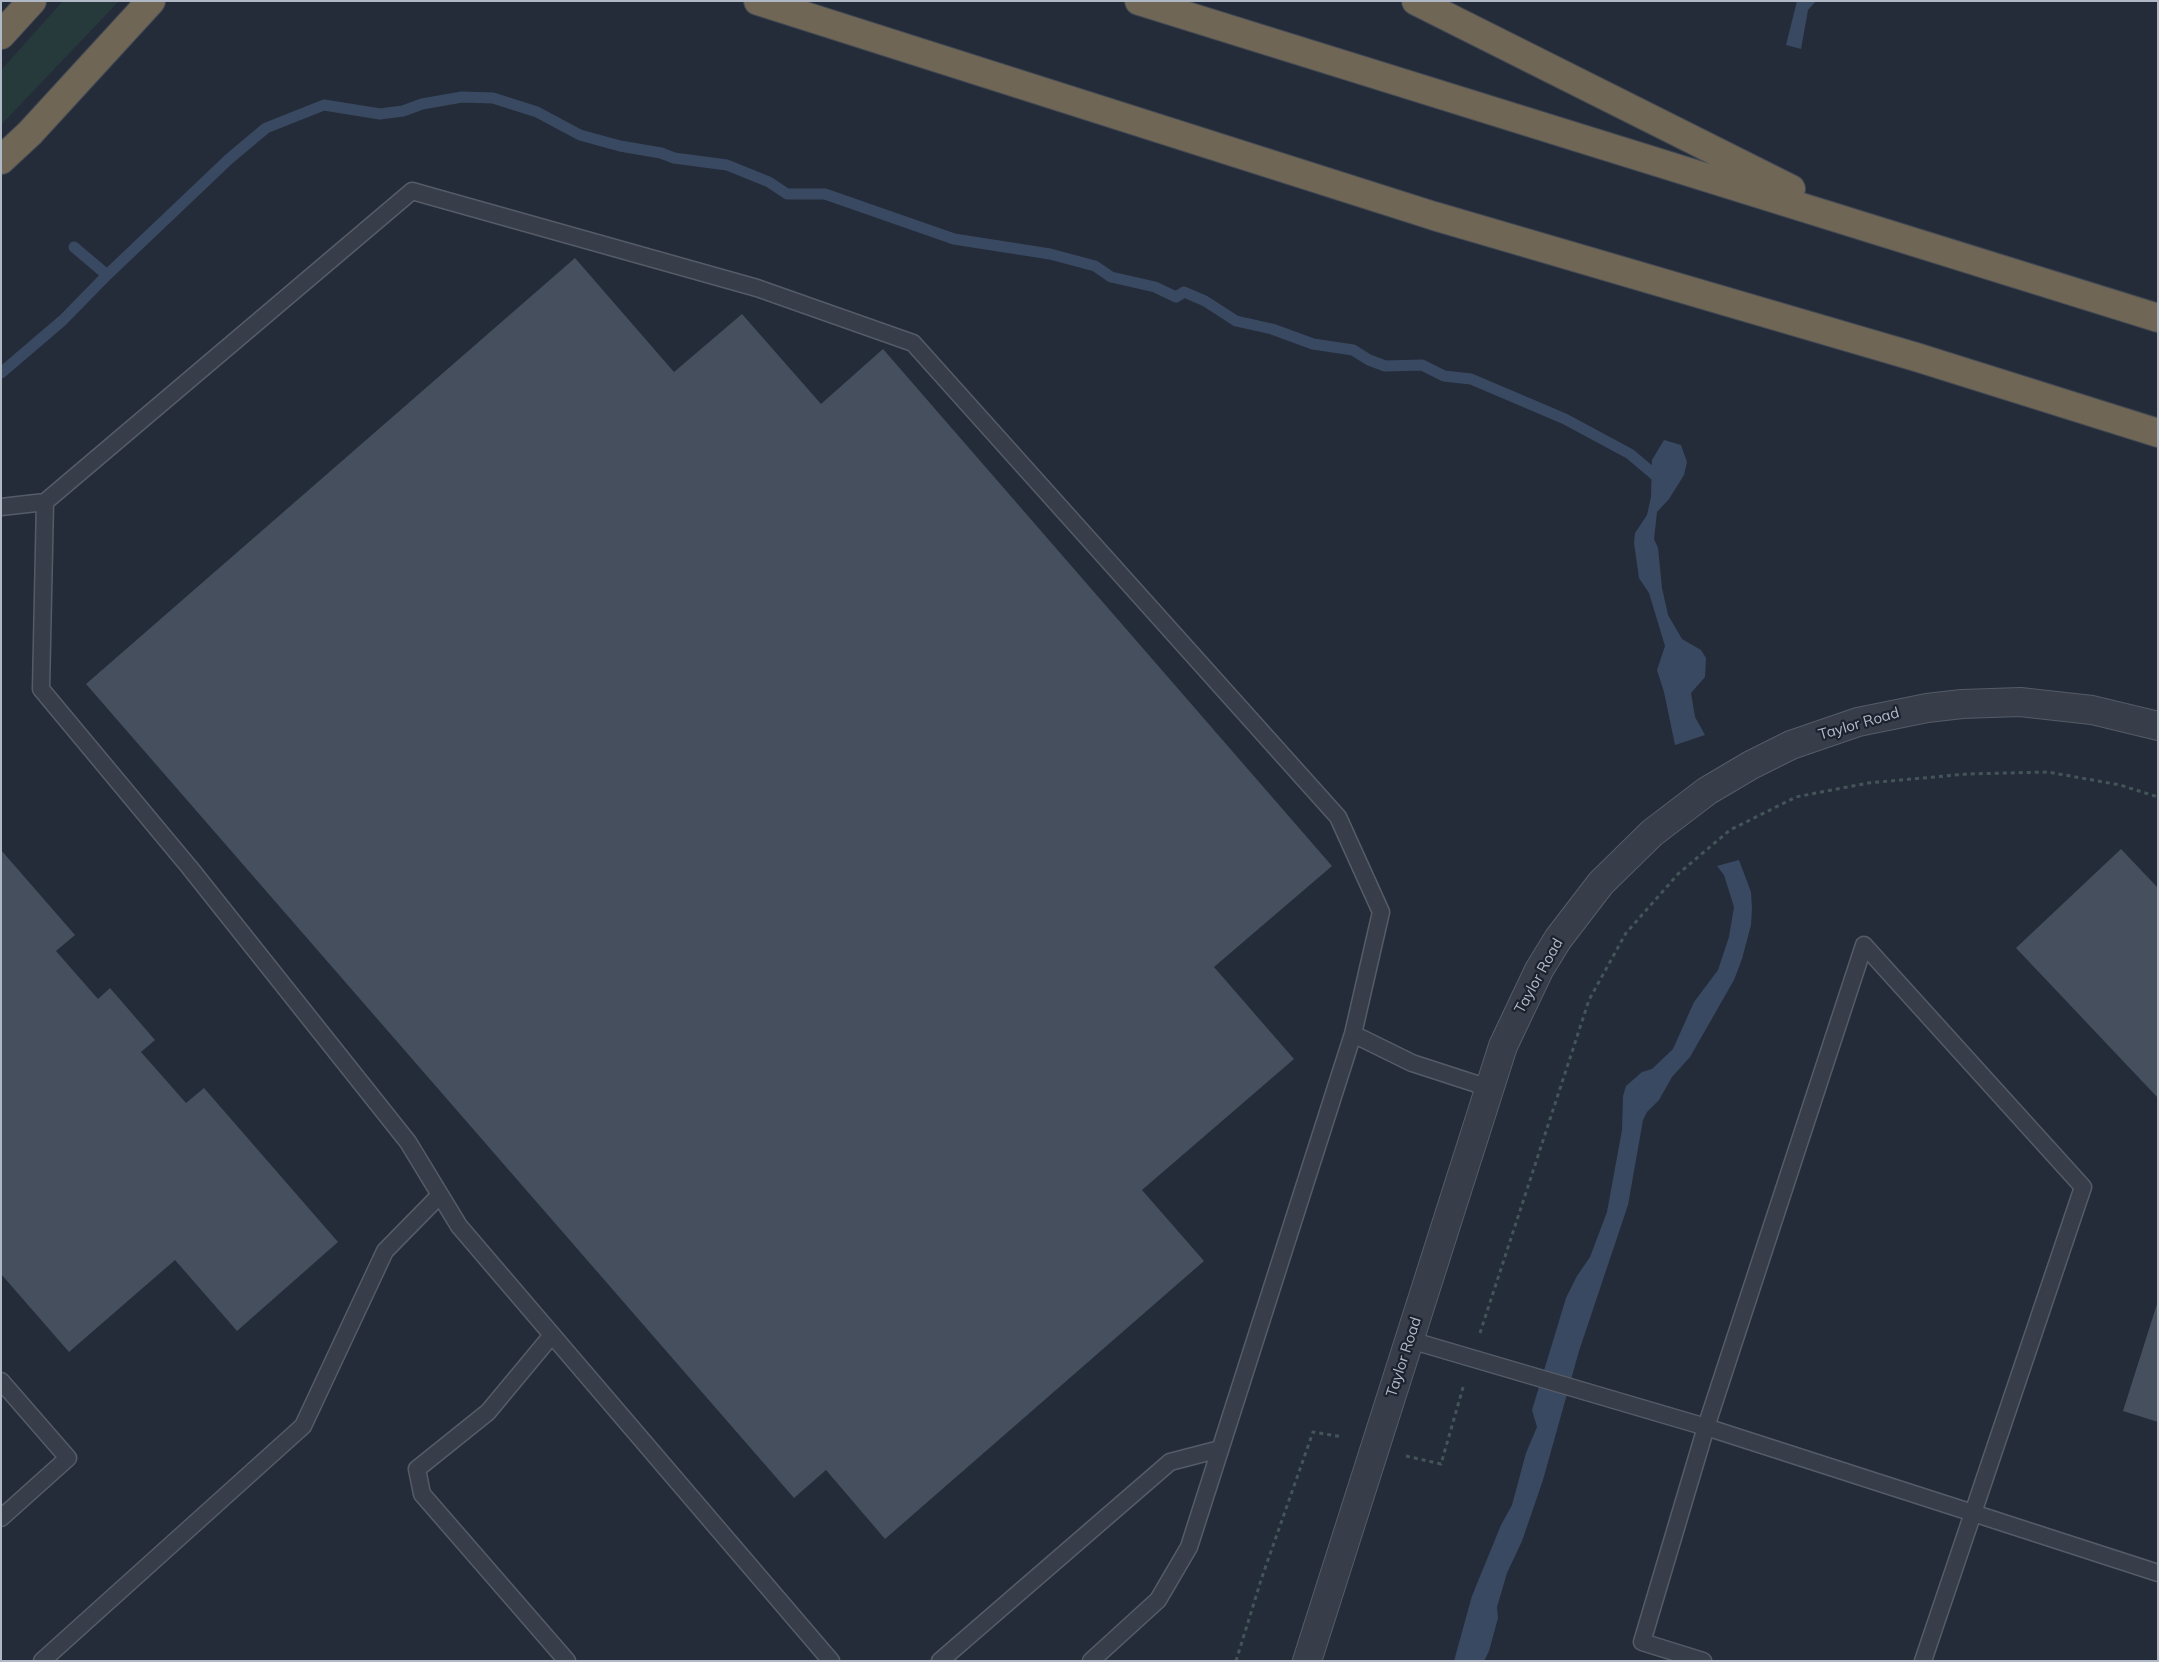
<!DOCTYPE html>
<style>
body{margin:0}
#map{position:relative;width:2159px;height:1662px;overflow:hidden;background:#242c39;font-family:Mulish,sans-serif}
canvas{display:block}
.frame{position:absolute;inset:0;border:2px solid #b2b9c6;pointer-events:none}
</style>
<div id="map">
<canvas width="2159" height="1662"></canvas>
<div class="frame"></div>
</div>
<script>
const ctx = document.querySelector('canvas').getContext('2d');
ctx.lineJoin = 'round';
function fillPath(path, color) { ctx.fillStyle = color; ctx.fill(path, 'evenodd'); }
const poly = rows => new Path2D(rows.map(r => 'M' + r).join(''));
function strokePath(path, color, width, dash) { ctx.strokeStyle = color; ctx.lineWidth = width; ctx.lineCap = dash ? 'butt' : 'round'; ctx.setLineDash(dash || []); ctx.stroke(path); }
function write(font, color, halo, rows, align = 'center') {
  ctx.font = font + ' Mulish,sans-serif'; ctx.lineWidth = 4.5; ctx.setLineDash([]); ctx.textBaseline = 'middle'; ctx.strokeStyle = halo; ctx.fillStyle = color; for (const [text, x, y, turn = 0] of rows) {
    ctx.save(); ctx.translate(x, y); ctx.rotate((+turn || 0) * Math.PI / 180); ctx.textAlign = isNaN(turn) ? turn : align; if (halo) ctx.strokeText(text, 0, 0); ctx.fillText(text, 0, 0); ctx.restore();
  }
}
fillPath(poly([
 [63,1,119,1,1,125,1,70]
]), '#26393b');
fillPath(poly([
 [1797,1,1816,1,1808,10,1801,49,1786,45],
 [1664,440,1681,445,1687,462,1684,475,1669,499,1657,512,1654,539,1658,548,1662,588,1668,615,1682,639,1701,650,1706,658,1705,677,1691,693,1695,717,1705,735,1675,745,1664,692,1657,670,1665,646,1649,593,1639,578,1634,543,1635,533,1647,515,1651,497,1652,460],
 [1739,860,1751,892,1752,909,1751,925,1742,959,1734,980,1690,1057,1672,1077,1659,1100,1647,1112,1643,1120,1628,1205,1579,1351,1543,1480,1522,1541,1507,1573,1497,1607,1498,1618,1489,1651,1484,1661,1454,1661,1472,1596,1501,1525,1512,1505,1526,1453,1537,1427,1532,1410,1566,1298,1577,1276,1590,1257,1607,1212,1622,1130,1623,1096,1626,1086,1642,1072,1652,1069,1673,1049,1694,1002,1718,970,1729,937,1734,907,1724,875,1717,866]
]), '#3a4962');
strokePath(poly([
 [74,247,107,275],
 [1,373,63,320,107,275,229,159,266,128,324,105,380,114,403,111,422,104,462,97,493,98,537,112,580,135,620,146,661,153,674,158,727,165,769,182,787,194,825,194,954,239,1050,254,1095,266,1111,277,1155,287,1176,297,1184,292,1205,301,1236,321,1272,329,1313,344,1353,350,1369,360,1385,366,1422,365,1444,376,1471,379,1565,419,1630,454,1662,481]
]), '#3a4962', 11);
fillPath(poly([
 [575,258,674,372,742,314,821,404,883,349,1332,866,1214,967,1294,1059,1142,1190,1204,1261,885,1539,826,1470,794,1498,86,684],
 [2121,849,2158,888,2158,1098,2016,948],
 [1,850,75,935,56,951,98,999,110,988,155,1040,141,1052,186,1103,204,1088,338,1242,237,1331,175,1260,69,1352,1,1274],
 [2157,1304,2158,1304,2158,1422,2123,1411]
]), '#454f5e');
const lane = poly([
 [1,507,45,502],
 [552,1335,488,1412,417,1469,422,1494,567,1661],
 [1410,1340,1706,1427,1973,1513,1923,1661],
 [1,1381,68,1458,1,1518],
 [42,1661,303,1426,385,1251,440,1195],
 [831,1661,459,1226,408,1142,190,868,41,689,45,502,412,191,757,288,913,343,1338,817,1381,912,1353,1034,1412,1063,1489,1088],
 [940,1661,1170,1462,1220,1449],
 [1091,1661,1158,1600,1189,1547,1353,1034],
 [1703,1661,1642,1642,1706,1427,1864,945,2083,1187,1973,1513,2158,1573]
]);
const street = poly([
 [1307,1661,1503,1046,1539,970,1558,939,1601,883,1652,833,1707,791,1751,765,1791,745,1858,722,1927,708,1962,704,2020,702,2092,710,2158,726]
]);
const highway = poly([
 [758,1,1434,216,1916,357,2158,433],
 [1139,1,2158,318],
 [1416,1,1791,189],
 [1,35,32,1],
 [1,160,30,133,151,1]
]);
strokePath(lane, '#555c68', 19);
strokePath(street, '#555c68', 30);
strokePath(highway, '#424955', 30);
strokePath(poly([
 [1480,1333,1589,1000,1626,933,1678,874,1730,830,1796,797,1868,783,1967,774,2048,772,2120,785,2158,797],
 [1406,1456,1441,1464,1464,1384],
 [1236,1661,1262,1577,1313,1432,1343,1437]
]), '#435558', 3, [4, 4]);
strokePath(lane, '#373e4a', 16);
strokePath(street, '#373e4a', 28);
strokePath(highway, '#6f6655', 28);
write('15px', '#b2b9c6', '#1c232f', [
 ["Taylor Road",1859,724,-16],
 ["Taylor Road",1539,976,-61],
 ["Taylor Road",1404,1357,-72]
]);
</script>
